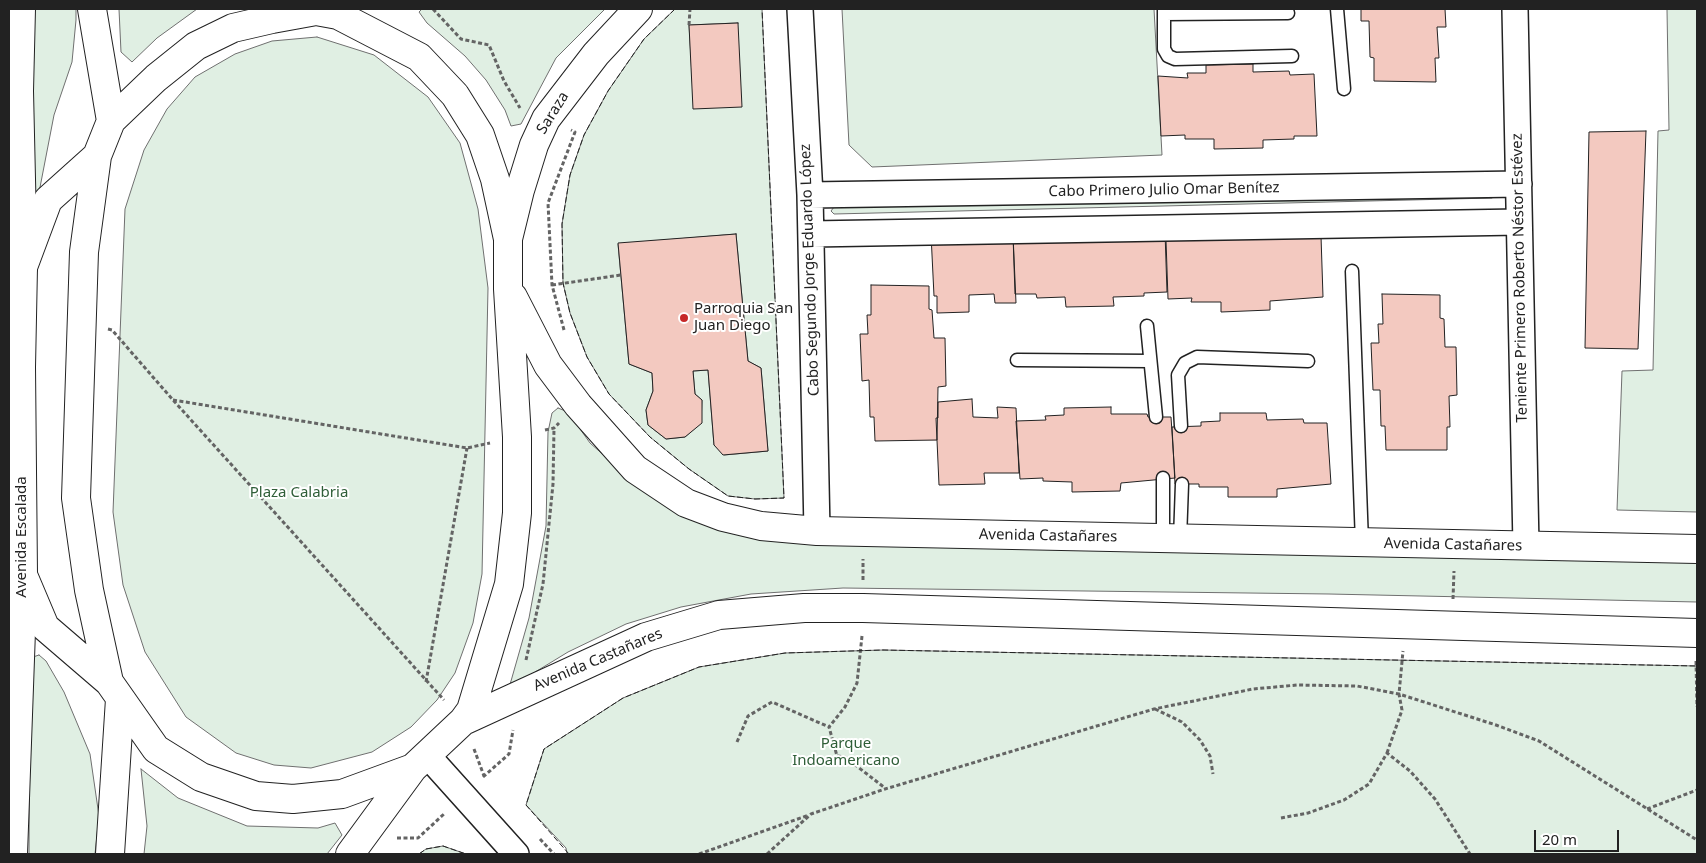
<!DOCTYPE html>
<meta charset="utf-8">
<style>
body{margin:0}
#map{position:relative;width:1706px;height:863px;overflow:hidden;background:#fff;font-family:"Noto Sans",sans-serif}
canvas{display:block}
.frame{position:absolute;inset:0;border:10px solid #222;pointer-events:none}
.scale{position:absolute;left:1534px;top:830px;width:85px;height:22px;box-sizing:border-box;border:2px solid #222;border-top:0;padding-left:6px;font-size:15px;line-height:18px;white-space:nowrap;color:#222;-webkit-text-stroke:4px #fff;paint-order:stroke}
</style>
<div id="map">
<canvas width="1706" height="863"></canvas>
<div class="frame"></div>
<div class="scale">20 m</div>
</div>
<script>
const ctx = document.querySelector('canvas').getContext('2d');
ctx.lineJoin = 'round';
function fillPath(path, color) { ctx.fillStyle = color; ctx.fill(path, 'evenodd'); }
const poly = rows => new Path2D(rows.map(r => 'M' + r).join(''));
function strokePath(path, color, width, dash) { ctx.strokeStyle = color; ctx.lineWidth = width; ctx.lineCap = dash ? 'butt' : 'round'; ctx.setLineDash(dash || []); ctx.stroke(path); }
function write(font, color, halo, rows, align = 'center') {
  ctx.font = font + ' "Noto Sans",sans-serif'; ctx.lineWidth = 4; ctx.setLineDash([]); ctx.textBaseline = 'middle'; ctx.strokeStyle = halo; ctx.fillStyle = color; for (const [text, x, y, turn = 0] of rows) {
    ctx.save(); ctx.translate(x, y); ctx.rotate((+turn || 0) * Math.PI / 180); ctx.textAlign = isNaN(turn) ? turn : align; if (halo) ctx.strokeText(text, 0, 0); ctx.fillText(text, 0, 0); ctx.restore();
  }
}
const green = poly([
 [32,9,76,9,76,20,72,62,54,115,36,208,29,215,32,9],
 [119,9,197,9,157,38,132,62,121,52,119,9],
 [422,9,605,9,556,58,521,124,511,126,505,110,486,80,465,56,427,23,419,12,422,9],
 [675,9,762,9,784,498,755,499,728,496,689,469,650,437,609,394,587,357,570,313,563,283,562,224,570,175,584,135,608,91,644,39,675,9],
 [737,23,738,23,694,109,689,25,737,23],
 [736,234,748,361,761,368,768,451,724,455,714,445,708,370,693,371,695,394,702,400,701,423,685,437,666,439,648,425,646,410,653,391,652,373,629,364,618,244,736,234],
 [842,9,1154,9,1162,155,872,167,849,145,842,9],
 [1667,9,1697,9,1697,512,1617,510,1622,371,1653,370,1658,131,1669,130,1667,9],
 [317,37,374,55,428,97,460,143,478,209,488,288,482,574,473,623,455,673,437,700,411,727,372,752,311,768,274,765,236,753,186,717,145,652,123,585,113,512,125,209,144,150,167,109,195,77,235,54,272,41,317,37],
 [1496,195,1492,198,834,214,831,211,834,207,1496,195],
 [558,408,568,412,590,443,624,473,675,510,1697,559,1697,602,1329,594,843,588,751,594,681,607,626,624,568,652,509,688,529,618,546,526,548,432,552,413,558,408],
 [883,650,1697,666,1697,854,567,854,566,848,526,805,544,749,623,698,699,667,785,653,883,650],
 [39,655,46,661,64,692,90,754,99,816,95,854,29,854,30,658,39,655],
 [141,769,178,798,247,826,318,828,335,823,342,835,327,854,144,854,147,826,141,769],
 [443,846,466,854,419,854,426,849,443,846]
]);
fillPath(green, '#e0efe3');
strokePath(green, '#6f6f6f', 1);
const building = poly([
 [1361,9,1445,9,1446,27,1437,27,1439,58,1435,58,1436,82,1374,81,1374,58,1370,57,1369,21,1361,21,1361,9],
 [738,23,742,107,693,109,689,25,738,23],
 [1253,64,1253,72,1289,71,1290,75,1314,74,1317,136,1294,136,1294,139,1263,140,1263,148,1214,149,1214,139,1185,139,1185,135,1161,136,1158,76,1188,78,1187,73,1206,73,1206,65,1253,64],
 [1646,131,1638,349,1585,348,1589,132,1646,131],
 [1165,232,1167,292,1144,293,1144,296,1113,297,1114,306,1066,307,1065,297,1037,298,1036,294,1015,294,1013,235,1165,232],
 [736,234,748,361,761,368,768,451,723,455,714,445,708,370,693,371,695,394,702,400,702,423,685,437,666,439,648,425,646,410,653,391,652,373,629,364,618,243,736,234],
 [931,234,1013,235,1016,303,995,303,994,294,969,295,969,312,937,313,937,296,934,296,931,234],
 [1321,236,1323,297,1270,301,1270,310,1221,312,1221,302,1191,302,1192,298,1168,299,1166,240,1321,236],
 [871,285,929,286,929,309,932,310,934,338,945,338,946,386,938,387,937,440,875,441,874,417,870,417,869,380,862,381,860,334,868,334,867,315,871,315,871,285],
 [1382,294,1440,295,1440,318,1444,319,1445,347,1456,347,1457,395,1449,396,1450,427,1447,427,1447,450,1386,450,1385,426,1381,426,1380,390,1373,390,1371,343,1379,343,1378,324,1383,324,1382,294],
 [972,399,973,417,998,418,997,407,1016,408,1019,473,984,473,985,484,939,485,936,418,938,418,938,402,972,399],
 [1111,407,1111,414,1147,414,1148,417,1171,417,1175,478,1121,483,1120,491,1072,492,1072,482,1043,481,1043,478,1020,479,1016,421,1046,420,1045,416,1064,415,1064,408,1111,407],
 [1220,413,1266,413,1267,420,1303,419,1304,423,1327,423,1331,484,1277,489,1277,497,1228,497,1228,487,1199,487,1199,484,1175,484,1172,427,1201,426,1201,422,1220,421,1220,413]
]);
fillPath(building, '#f3c9c0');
strokePath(building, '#222', 1);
const service = poly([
 [1164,9,1164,49,1168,56,1175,59,1292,56],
 [1337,9,1344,89],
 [1164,14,1288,13],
 [1352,271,1362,543],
 [1147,326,1156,417],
 [1017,360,1150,361],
 [1181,426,1178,375,1185,363,1197,357,1308,361],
 [1163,478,1163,538],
 [1180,539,1182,484]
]);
const minor = poly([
 [800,9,810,195,817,531],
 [1515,9,1526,546],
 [810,195,1519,184],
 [811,234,1519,222],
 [427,755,516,854]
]);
const tertiary = poly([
 [508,239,520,190,534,145,546,119,596,54,638,9],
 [13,854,23,575,21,367,23,267,19,91,21,9]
]);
const secondary = poly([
 [92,9,111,121],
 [23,267,48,200,97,156],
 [513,297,548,365,578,405,635,469,686,503,723,517,761,526,817,531,1697,549],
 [23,575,45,627,109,682,156,749,201,777,256,796,293,799,342,794,413,768,463,721,471,710,509,584,517,513,517,437,508,289,508,239,495,179,480,135,455,95,419,57,338,15,316,11,272,19,233,28,196,46,156,78,111,121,97,156,84,252,76,498,89,590,109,682],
 [463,721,646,637,719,615,804,608,863,608,1697,633],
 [110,854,120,699],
 [350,854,413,768]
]);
strokePath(service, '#222', 15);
strokePath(minor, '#222', 28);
strokePath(tertiary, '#222', 30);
strokePath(secondary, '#222', 30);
strokePath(poly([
 [433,9,461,39,489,45,504,81,520,108],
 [689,25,690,9],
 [552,285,621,275],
 [108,329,112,330,173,400,444,700],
 [564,330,552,285,548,203,575,132,571,130],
 [173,400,467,448,490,443],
 [545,430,554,428,559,423],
 [863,580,863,559],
 [1453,599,1454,571],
 [862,636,857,683,845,707,829,727,837,756,845,757,885,788],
 [526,660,543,584,553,484,554,428],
 [1696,661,1697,707],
 [426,682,467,448],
 [1155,709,1182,722,1200,740,1210,756,1213,774],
 [737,742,748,716,772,702,829,727],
 [474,749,484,776],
 [1387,753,1402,710,1399,694,1403,651],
 [483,777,509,754,513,730],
 [1647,809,1697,790],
 [1281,818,1308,813,1344,800,1369,784,1387,753,1410,771,1435,799,1470,854],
 [397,838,418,838,444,814],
 [540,839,554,854],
 [699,854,809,815],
 [767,854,811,814,885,789,1154,709,1253,689,1297,685,1357,686,1399,694,1496,725,1539,741,1697,840]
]), '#646464', 3, [4, 2.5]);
strokePath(service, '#fff', 12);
strokePath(minor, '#fff', 25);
strokePath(tertiary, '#fff', 28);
strokePath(secondary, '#fff', 28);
strokePath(poly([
 [675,9,644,39,608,91,584,135,570,175,562,224,563,283,570,313,587,357,609,394,650,437,689,469,728,496,755,499,784,498,762,9],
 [419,854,426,849,443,846,466,854],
 [569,854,526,805,544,749,623,698,699,667,785,653,883,650,1697,666]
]), '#222', 1, [6, 2.5]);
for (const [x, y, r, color] of [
 [684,318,5,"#c62828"]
]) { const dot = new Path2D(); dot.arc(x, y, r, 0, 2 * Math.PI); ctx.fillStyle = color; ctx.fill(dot); strokePath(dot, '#fff', 2); }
write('15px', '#222', '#fff', [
 ["Saraza",553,113,-58],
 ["Cabo Primero Julio Omar Benítez",1164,190,-1],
 ["Cabo Segundo Jorge Eduardo López",810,270,-92],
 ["Teniente Primero Roberto Néstor Estévez",1520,278,-91],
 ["Avenida Castañares",1048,536,1],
 ["Avenida Escalada",22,537,-90],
 ["Avenida Castañares",1453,545,1],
 ["Avenida Castañares",598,660,-23]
]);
write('15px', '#222', '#fff', [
 ["Parroquia San",694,309],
 ["Juan Diego",694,326]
], 'left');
write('15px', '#2f5e38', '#fff', [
 ["Plaza Calabria",299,493],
 ["Parque",846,744],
 ["Indoamericano",846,761]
]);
</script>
